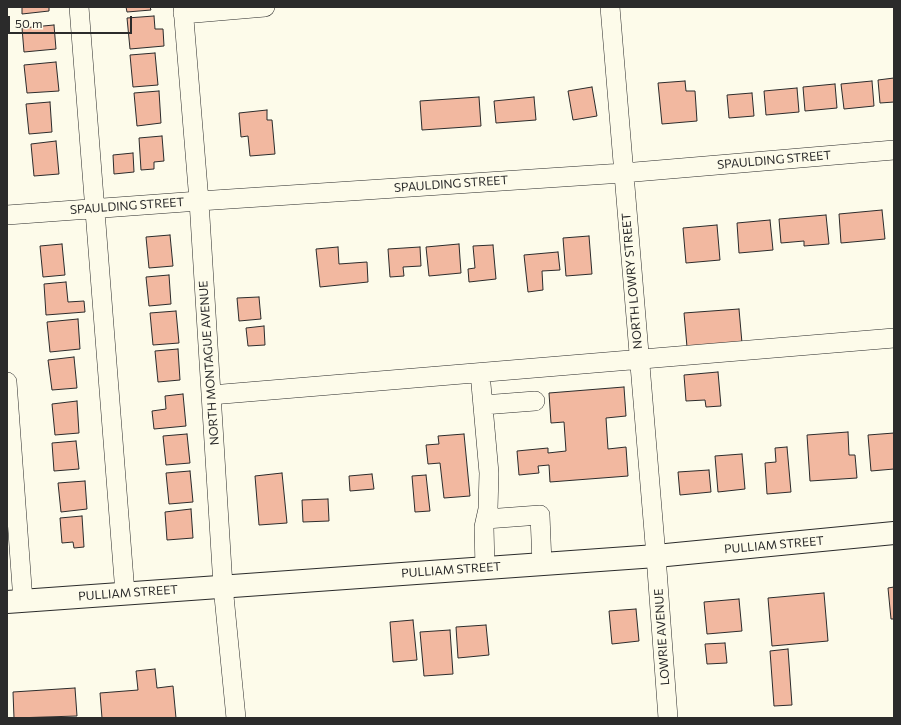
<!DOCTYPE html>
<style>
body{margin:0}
#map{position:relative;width:901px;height:725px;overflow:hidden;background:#fdfbea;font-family:Commissioner,sans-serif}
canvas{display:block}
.frame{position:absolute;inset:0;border:8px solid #2b2b2b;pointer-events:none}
.scale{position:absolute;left:8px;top:16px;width:124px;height:18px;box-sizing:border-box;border:2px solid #2b2b2b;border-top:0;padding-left:5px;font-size:12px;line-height:14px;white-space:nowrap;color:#2b2b2b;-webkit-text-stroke:3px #fdfbea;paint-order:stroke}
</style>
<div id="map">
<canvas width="901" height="725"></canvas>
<div class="frame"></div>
<div class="scale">50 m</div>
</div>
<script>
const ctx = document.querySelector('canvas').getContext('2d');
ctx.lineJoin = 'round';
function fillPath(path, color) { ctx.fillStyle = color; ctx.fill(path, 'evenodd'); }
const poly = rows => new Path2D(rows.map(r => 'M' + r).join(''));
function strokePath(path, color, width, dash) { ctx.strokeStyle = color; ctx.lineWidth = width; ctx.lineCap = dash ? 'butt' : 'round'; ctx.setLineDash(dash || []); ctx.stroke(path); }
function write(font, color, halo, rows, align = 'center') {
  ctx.font = font + ' Commissioner,sans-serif'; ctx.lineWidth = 3; ctx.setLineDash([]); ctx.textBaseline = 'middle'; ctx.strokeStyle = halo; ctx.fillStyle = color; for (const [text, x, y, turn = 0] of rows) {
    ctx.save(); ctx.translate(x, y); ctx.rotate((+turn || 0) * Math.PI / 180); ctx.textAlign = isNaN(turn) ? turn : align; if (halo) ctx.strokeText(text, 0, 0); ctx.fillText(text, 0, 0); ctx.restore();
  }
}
const building = poly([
 [22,7,49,7,49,11,22,14,22,7],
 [126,7,150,7,151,10,127,12,126,7],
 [154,16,155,29,163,29,164,46,130,49,127,18,154,16],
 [54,25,56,49,24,52,22,28,54,25],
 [155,53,158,85,133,87,130,55,155,53],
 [56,62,59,91,27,93,24,65,56,62],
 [894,78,894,102,880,103,878,80,894,78],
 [685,81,686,91,695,91,697,121,662,124,658,83,685,81],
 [872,81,874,106,844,109,841,84,872,81],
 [835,84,837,108,805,111,803,87,835,84],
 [592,87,597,116,573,120,568,91,592,87],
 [797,88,799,112,766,115,764,91,797,88],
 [159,91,161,123,137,126,134,93,159,91],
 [752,93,754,116,729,118,727,95,752,93],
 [479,97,481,126,422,130,420,101,479,97],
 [534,97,536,120,496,123,494,101,534,97],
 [50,102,52,132,29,134,26,104,50,102],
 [267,110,267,120,272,120,275,154,250,156,248,136,241,137,239,113,267,110],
 [162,136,164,161,154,162,154,169,141,170,139,138,162,136],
 [56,141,59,174,34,176,31,144,56,141],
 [133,153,134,172,114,174,113,155,133,153],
 [882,210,885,239,841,243,839,214,882,210],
 [826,215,829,244,804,246,804,241,781,243,779,219,826,215],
 [770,220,773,250,739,253,737,223,770,220],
 [717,225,720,260,686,263,683,228,717,225],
 [170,235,173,266,149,268,146,237,170,235],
 [589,236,592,274,566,276,563,238,589,236],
 [62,244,65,275,43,277,40,246,62,244],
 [459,244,461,273,429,276,426,247,459,244],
 [493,245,496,279,469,282,468,269,475,268,473,246,493,245],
 [338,247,339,264,367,262,368,282,320,287,316,249,338,247],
 [420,247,421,266,403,267,404,276,390,277,388,249,420,247],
 [558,252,560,270,542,271,543,290,528,292,524,255,558,252],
 [169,275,171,304,149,306,146,277,169,275],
 [66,282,68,302,84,301,85,312,46,315,44,284,66,282],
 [259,297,261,319,239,321,237,298,259,297],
 [739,309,742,343,687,347,684,313,739,309],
 [176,311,179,343,153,345,150,313,176,311],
 [78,319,80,349,50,352,47,322,78,319],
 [264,326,265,345,248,346,246,328,264,326],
 [178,349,180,380,158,382,155,351,178,349],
 [74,357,77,388,52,390,48,360,74,357],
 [718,372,721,406,706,407,705,400,686,401,684,375,718,372],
 [624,387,626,416,606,418,608,449,626,447,628,476,550,482,549,465,538,466,539,473,519,475,517,451,548,448,548,453,566,451,564,422,551,423,549,393,624,387],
 [183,394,186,426,154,429,152,411,166,409,165,396,183,394],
 [77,401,79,433,55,435,52,404,77,401],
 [848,432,849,455,855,455,857,478,810,481,807,435,848,432],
 [894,433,894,469,871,471,868,435,894,433],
 [187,434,190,463,166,465,163,436,187,434],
 [464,434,470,496,444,498,440,463,428,464,426,445,439,444,438,436,464,434],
 [76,441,79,469,54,471,52,443,76,441],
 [787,447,791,492,767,494,765,463,776,462,775,448,787,447],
 [742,454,745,489,718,492,715,456,742,454],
 [709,470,711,492,680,495,678,472,709,470],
 [190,471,193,502,169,504,166,473,190,471],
 [282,473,287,523,259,525,255,476,282,473],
 [372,474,374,489,350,491,349,476,372,474],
 [426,475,430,511,415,512,412,476,426,475],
 [85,481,87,509,61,512,58,483,85,481],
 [328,499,329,521,303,522,302,500,328,499],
 [191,509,193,538,167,540,165,512,191,509],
 [82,516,84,547,74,548,73,542,62,543,60,518,82,516],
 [894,587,894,619,891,619,888,588,894,587],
 [824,593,828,641,772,646,768,598,824,593],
 [739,599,742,631,707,634,704,602,739,599],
 [636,609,639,641,612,644,609,611,636,609],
 [413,620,417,660,393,662,390,622,413,620],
 [486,625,489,655,458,658,456,627,486,625],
 [450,630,453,674,424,676,420,632,450,630],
 [725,643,727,663,707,664,705,644,725,643],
 [788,649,792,705,774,706,770,651,788,649],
 [155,669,157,688,173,686,176,718,102,718,100,693,138,690,136,671,155,669],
 [75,688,77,716,14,718,13,692,75,688]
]);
fillPath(building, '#f2b8a0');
strokePath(building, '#2b2b2b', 1);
const minor = poly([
 [79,7,125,593],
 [183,7,199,201,223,586,236,718],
 [610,7,656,556,668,718],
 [183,14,265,7],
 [7,215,199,201,623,173,894,150],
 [480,373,489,473,488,509,484,527,485,568],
 [7,382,23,601],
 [211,395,894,338],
 [483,405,535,401],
 [486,519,540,515,542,564]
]);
const major = poly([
 [7,602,656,556,894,533]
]);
strokePath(minor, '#2b2b2b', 20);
strokePath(major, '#2b2b2b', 24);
strokePath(minor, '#fdfbea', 19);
strokePath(major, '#fdfbea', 22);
write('12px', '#2b2b2b', '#fdfbea', [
 ["SPAULDING STREET",774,160,-5],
 ["SPAULDING STREET",451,184,-4],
 ["SPAULDING STREET",127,206,-4],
 ["NORTH LOWRY STREET",632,281,-95],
 ["NORTH MONTAGUE AVENUE",209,363,-94],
 ["PULLIAM STREET",774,545,-5],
 ["PULLIAM STREET",451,570,-4],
 ["PULLIAM STREET",128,593,-4],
 ["LOWRIE AVENUE",662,637,-94]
]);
</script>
